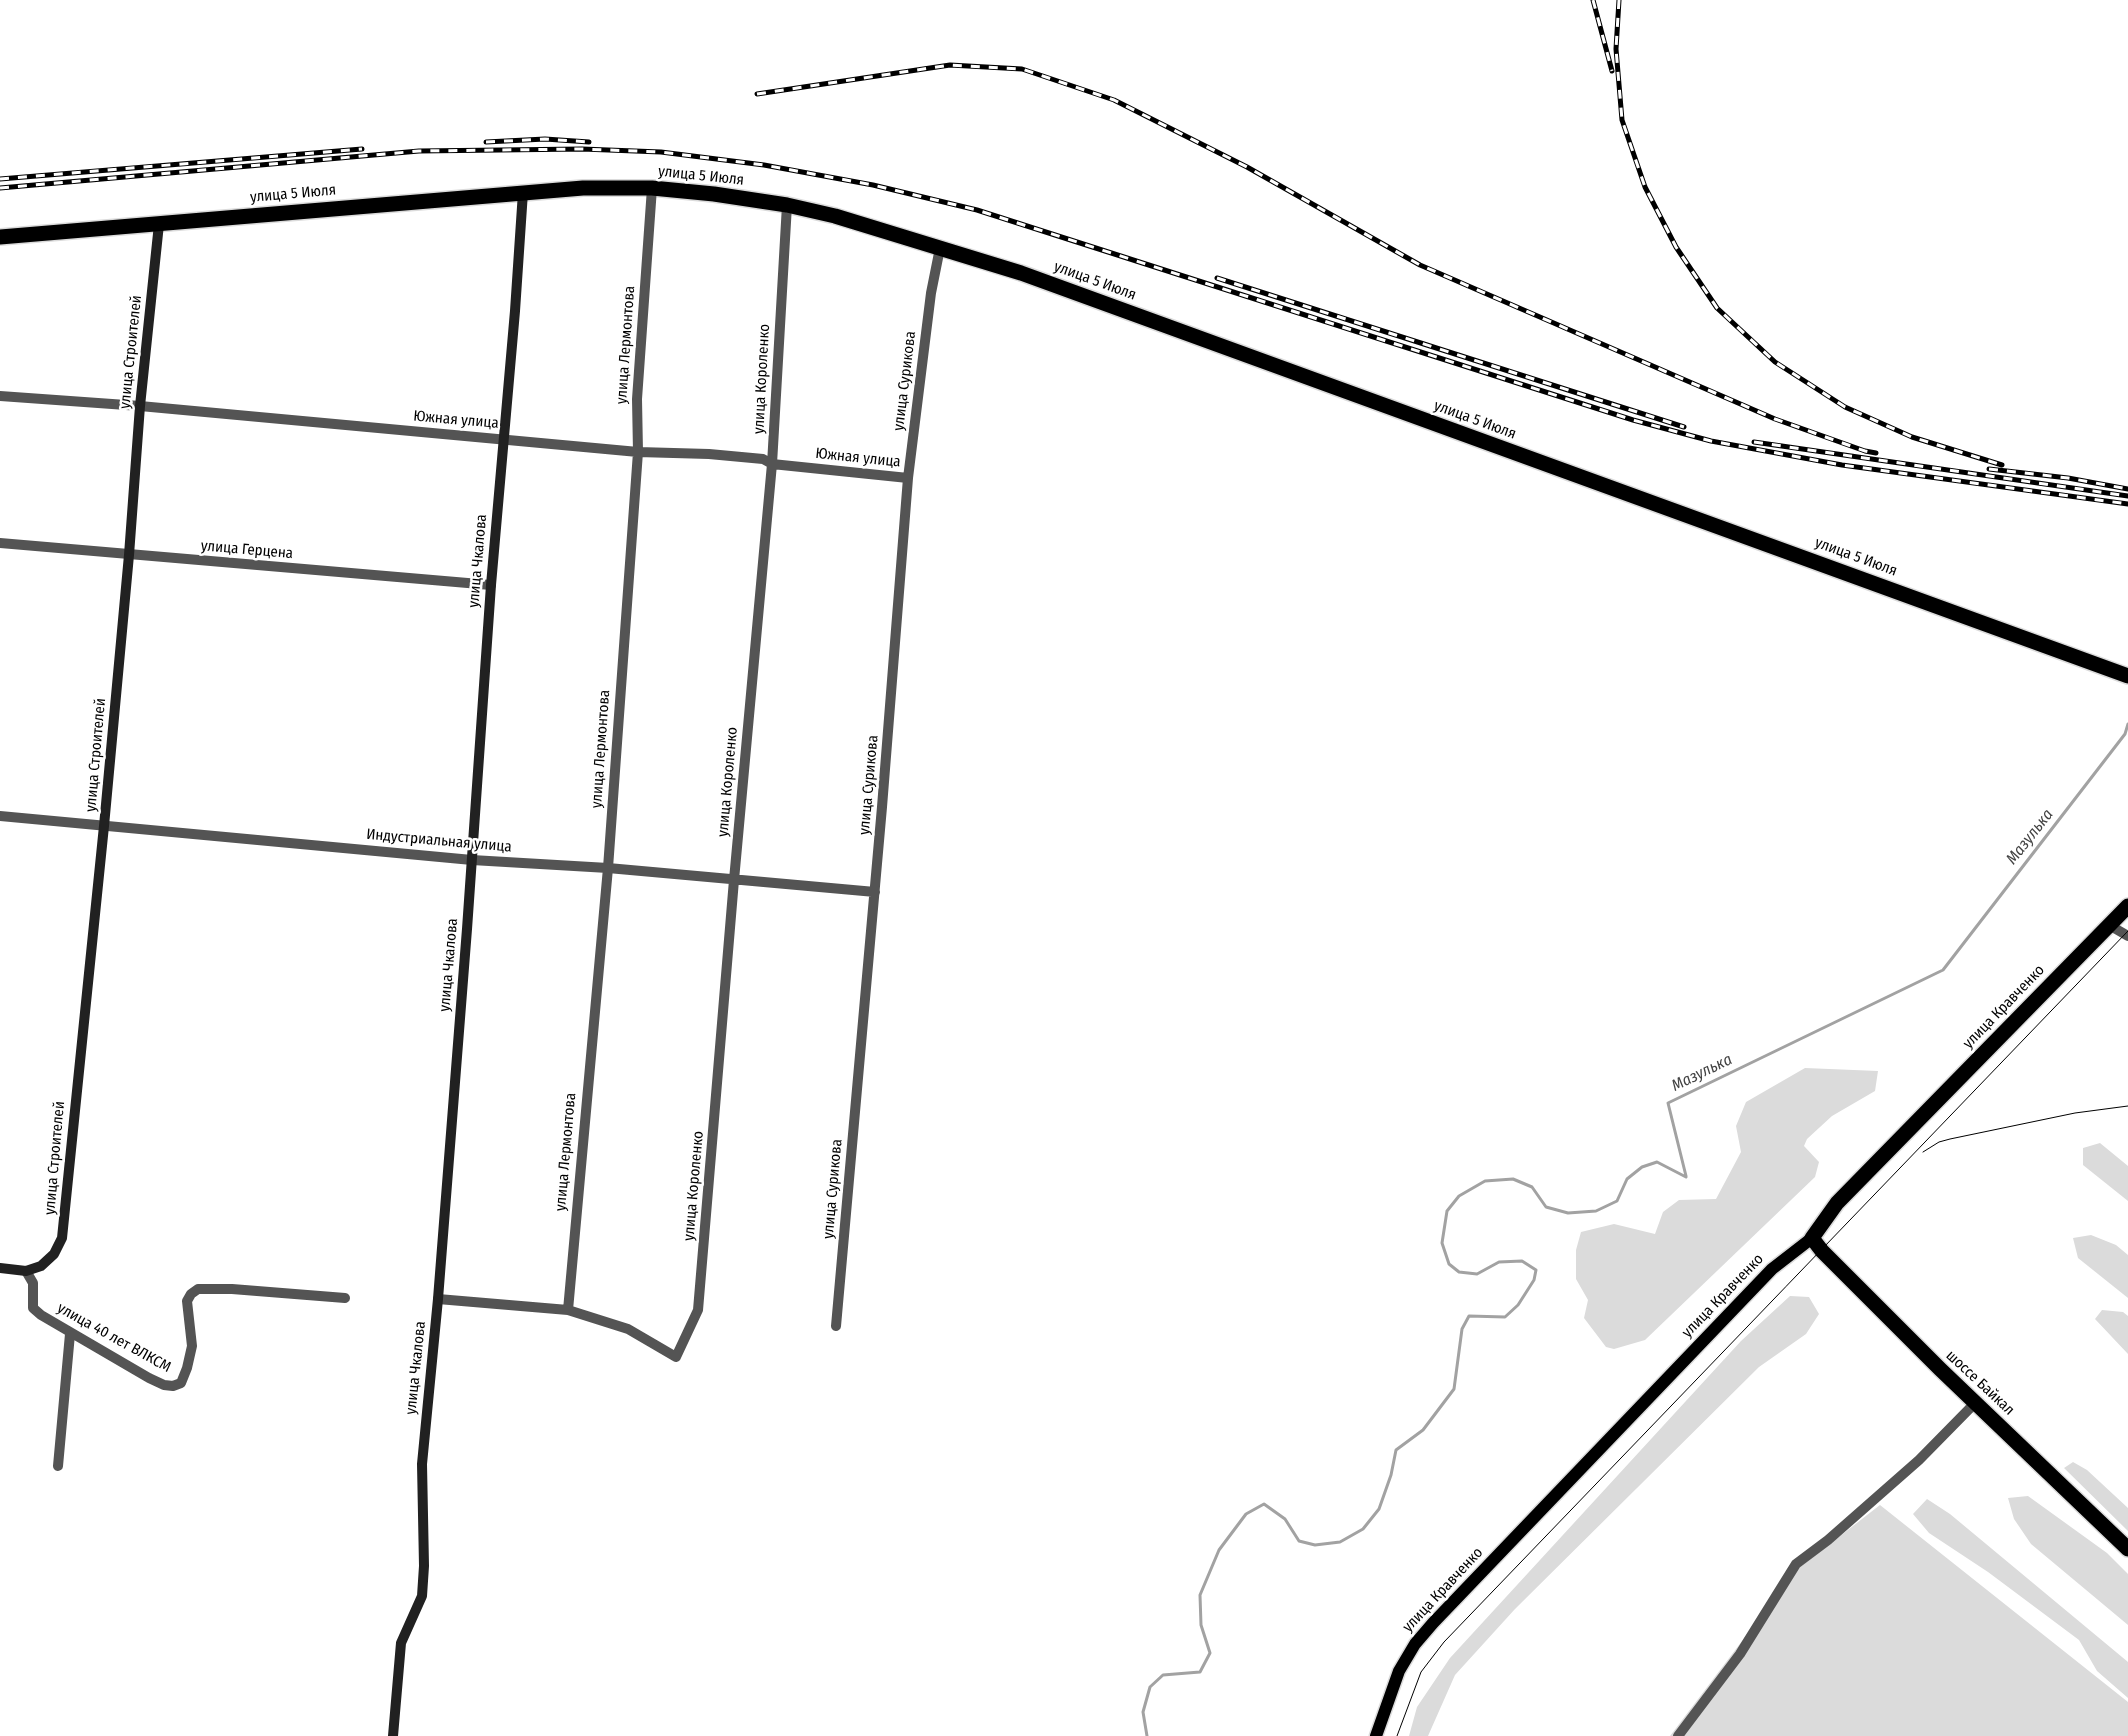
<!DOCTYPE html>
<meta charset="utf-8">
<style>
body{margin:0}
canvas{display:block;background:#fff}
</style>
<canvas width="2128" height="1736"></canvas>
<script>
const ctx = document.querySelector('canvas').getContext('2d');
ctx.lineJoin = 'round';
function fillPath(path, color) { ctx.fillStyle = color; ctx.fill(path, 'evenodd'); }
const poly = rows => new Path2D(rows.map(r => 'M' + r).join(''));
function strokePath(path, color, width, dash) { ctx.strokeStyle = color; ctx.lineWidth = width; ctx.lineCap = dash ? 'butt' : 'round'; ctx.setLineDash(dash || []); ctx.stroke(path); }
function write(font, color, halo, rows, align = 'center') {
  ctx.font = font + ' "Fira Sans Condensed",sans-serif'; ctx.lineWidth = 5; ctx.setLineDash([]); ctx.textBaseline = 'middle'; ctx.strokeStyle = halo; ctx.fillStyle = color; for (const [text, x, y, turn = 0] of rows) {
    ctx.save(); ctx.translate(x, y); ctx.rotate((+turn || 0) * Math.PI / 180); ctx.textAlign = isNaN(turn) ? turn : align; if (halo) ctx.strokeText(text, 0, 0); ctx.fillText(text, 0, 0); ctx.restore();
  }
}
fillPath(poly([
 [1805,1068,1878,1071,1875,1091,1832,1116,1807,1139,1804,1146,1819,1162,1815,1177,1645,1340,1614,1349,1606,1347,1584,1318,1588,1300,1576,1279,1576,1250,1581,1232,1614,1224,1655,1234,1663,1212,1679,1200,1716,1199,1741,1152,1736,1126,1746,1102],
 [2100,1143,2128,1166,2128,1201,2083,1165,2083,1148],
 [2091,1235,2116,1245,2128,1255,2128,1298,2078,1258,2073,1238],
 [1790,1296,1809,1297,1819,1314,1806,1334,1759,1367,1515,1609,1455,1675,1428,1736,1409,1736,1417,1707,1450,1658,1741,1341],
 [2102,1310,2123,1312,2128,1316,2128,1354,2095,1319],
 [2073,1462,2087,1470,2128,1508,2128,1531,2064,1468],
 [2028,1496,2107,1553,2128,1574,2128,1625,2031,1544,2014,1519,2008,1498],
 [1927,1499,1950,1514,2128,1662,2128,1698,2097,1671,2079,1640,1988,1572,1929,1533,1913,1514],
 [1880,1505,2128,1702,2128,1736,1670,1736,1795,1571]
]), '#dbdbdb');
strokePath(poly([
 [1686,1176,1668,1103,1943,970,2125,734,2128,724],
 [1147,1736,1143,1712,1150,1687,1163,1675,1200,1672,1210,1653,1201,1625,1200,1595,1219,1550,1246,1514,1264,1504,1285,1519,1299,1541,1315,1545,1340,1542,1363,1529,1379,1509,1391,1475,1396,1450,1423,1430,1454,1389,1462,1329,1469,1316,1505,1317,1518,1305,1534,1280,1536,1270,1522,1261,1499,1262,1477,1274,1459,1272,1449,1264,1442,1243,1447,1211,1459,1196,1485,1181,1513,1179,1532,1187,1546,1207,1568,1213,1596,1211,1617,1201,1627,1179,1642,1167,1657,1162,1686,1177]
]), '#a2a2a2', 3);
const primary = poly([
 [1376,1736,1399,1671,1415,1644,1433,1623,1772,1269,1812,1238]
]);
const highway = poly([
 [0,237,583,188,652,188,714,194,787,205,835,216,1021,273,2128,676],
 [2128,906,1837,1203,1812,1238,1822,1251,1940,1369,2128,1549]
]);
strokePath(primary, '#dbdbdb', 15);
strokePath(highway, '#dbdbdb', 18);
strokePath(poly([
 [0,396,140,406,638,452,709,454,763,459,772,464,908,478],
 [0,543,491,585],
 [0,816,472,860,608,868,875,892],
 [2109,925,2128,936],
 [26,1271,33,1283,33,1308,41,1315,149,1378,164,1385,173,1386,181,1383,187,1368,192,1346,187,1301,191,1294,198,1289,232,1289,345,1298],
 [438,1299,568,1310,628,1329,676,1357,698,1310,734,880,772,464,787,205],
 [568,1310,608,868,638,452,637,399,652,188],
 [836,1326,882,807,908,478,931,293,940,248],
 [58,1466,70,1334],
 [1678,1736,1740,1654,1796,1564,1828,1540,1919,1460,1976,1402]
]), '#545454', 10);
strokePath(poly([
 [0,1268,26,1271,41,1266,54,1254,62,1238,104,826,129,555,140,406,159,224],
 [393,1736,401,1643,422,1596,424,1566,422,1464,438,1299,467,929,491,585,515,311,523,192]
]), '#212121', 10);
strokePath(primary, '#000', 12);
strokePath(highway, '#000', 15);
strokePath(poly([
 [1923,1152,1939,1142,1950,1139,2075,1113,2128,1106],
 [1397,1736,1421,1672,1444,1642,2128,931]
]), '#000', 1);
const rail = poly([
 [1593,0,1612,71],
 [1619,0,1616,49,1622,120,1645,187,1676,247,1717,308,1775,362,1845,407,1912,437,2002,465],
 [757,94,950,65,1022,69,1114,100,1247,167,1420,265,1775,419,1865,451,1876,453],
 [486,142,545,139,589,142],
 [0,179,362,149],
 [0,188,419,151,582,149,661,152,764,165,873,185,977,210,1633,420,1711,441,1842,465,2128,504],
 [1217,278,1684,427],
 [1754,442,2128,496],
 [1989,469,2068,478,2128,489]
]);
strokePath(rail, '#000', 5);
strokePath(rail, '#fff', 3, [9]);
write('15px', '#000', '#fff', [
 ["улица 5 Июля",701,176,6],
 ["улица 5 Июля",293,194,-5],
 ["улица 5 Июля",1095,281,20],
 ["улица Лермонтова",626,345,-86],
 ["улица Строителей",131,352,-84],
 ["улица Короленко",762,379,-87],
 ["улица Сурикова",905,381,-83],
 ["Южная улица",456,420,5],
 ["улица 5 Июля",1475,420,20],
 ["Южная улица",858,458,6],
 ["улица Герцена",247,550,5],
 ["улица 5 Июля",1856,557,20],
 ["улица Чкалова",478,561,-85],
 ["улица Лермонтова",601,749,-86],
 ["улица Строителей",96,755,-85],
 ["улица Короленко",728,782,-85],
 ["улица Сурикова",869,785,-85],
 ["Индустриальная улица",439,841,5],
 ["улица Чкалова",449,965,-85],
 ["улица Кравченко",2004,1007,-46],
 ["улица Лермонтова",566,1152,-85],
 ["улица Строителей",55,1158,-85],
 ["улица Короленко",694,1186,-85],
 ["улица Сурикова",833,1189,-85],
 ["улица Кравченко",1723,1296,-46],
 ["улица 40 лет ВЛКСМ",114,1338,29],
 ["улица Чкалова",416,1368,-84],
 ["шоссе Байкал",1980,1383,43],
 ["улица Кравченко",1443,1590,-47]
]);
write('italic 16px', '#434343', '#fff', [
 ["Мазулька",2030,837,-52],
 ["Мазулька",1702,1073,-26]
]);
</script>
